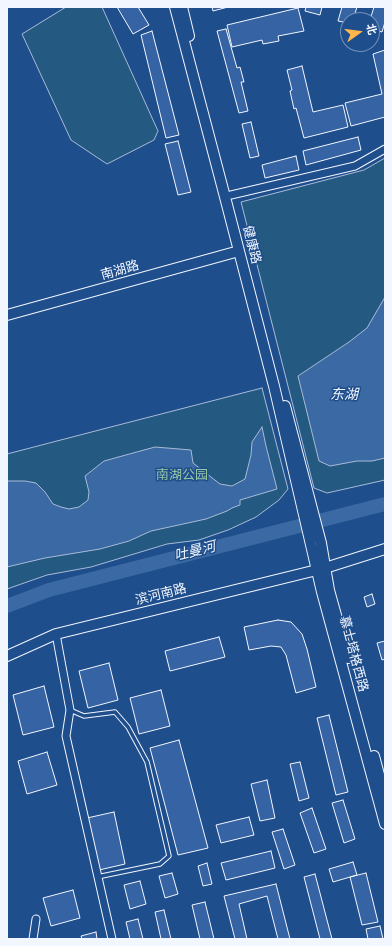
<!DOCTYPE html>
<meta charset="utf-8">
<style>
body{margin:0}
#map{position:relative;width:392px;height:946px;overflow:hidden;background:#1f4e8c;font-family:"Sofia Sans Condensed","Noto Sans SC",sans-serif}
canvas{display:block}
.frame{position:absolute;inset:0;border:8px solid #f2f6ff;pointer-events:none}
.north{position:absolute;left:340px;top:12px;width:40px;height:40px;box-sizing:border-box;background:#1f4e8c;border:1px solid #7391ba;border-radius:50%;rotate:76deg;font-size:11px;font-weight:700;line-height:16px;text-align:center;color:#f2f6ff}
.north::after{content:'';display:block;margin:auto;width:14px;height:18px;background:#ffb74d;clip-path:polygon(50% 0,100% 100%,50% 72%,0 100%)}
</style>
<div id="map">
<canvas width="392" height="946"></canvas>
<div class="frame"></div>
<div class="north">北</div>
</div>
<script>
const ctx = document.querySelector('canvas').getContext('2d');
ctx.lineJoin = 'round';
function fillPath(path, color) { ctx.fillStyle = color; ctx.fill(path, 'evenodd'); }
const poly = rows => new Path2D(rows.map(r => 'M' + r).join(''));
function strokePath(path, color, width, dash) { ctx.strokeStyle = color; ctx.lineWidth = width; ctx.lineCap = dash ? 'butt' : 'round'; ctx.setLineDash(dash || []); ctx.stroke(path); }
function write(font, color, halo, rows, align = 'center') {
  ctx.font = font + ' "Sofia Sans Condensed","Noto Sans SC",sans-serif'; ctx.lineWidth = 3; ctx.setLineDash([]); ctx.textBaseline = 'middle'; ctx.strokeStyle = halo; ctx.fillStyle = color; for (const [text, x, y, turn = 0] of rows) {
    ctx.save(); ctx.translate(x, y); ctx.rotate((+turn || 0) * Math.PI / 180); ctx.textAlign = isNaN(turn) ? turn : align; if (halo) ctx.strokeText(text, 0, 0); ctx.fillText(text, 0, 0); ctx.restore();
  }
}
const green = poly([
 [66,7,102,7,158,131,154,140,107,164,71,140,22,34,66,7],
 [385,158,385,480,327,493,314,488,241,202,364,170,385,158],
 [262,388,288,489,279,500,256,517,228,530,199,540,167,544,91,567,47,575,7,589,7,454,103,429,262,388]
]);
fillPath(green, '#245a82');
strokePath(green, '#a8bbd7', 1);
const water = poly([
 [385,297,385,458,372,461,357,461,330,466,319,461,298,376,349,342,367,328,385,297],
 [262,427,266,446,277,489,240,500,240,505,232,508,227,511,206,519,151,531,129,541,100,549,45,558,7,567,7,481,25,481,36,483,45,492,53,504,61,507,69,509,79,507,88,500,89,492,85,476,104,461,155,447,191,450,193,463,220,484,232,486,245,479,251,455,252,442,262,427]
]);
fillPath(water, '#3b69a3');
strokePath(water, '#a8bbd7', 1);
strokePath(poly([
 [7,606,49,590,385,504]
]), '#3b69a3', 14);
const building = poly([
 [117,7,138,7,149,25,133,34,117,7],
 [212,7,228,7,213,11,212,7],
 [306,7,322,7,320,15,305,11,306,7],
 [342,7,357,7,353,20,348,20,348,23,338,21,342,7],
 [374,7,385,7,385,22,382,32,372,29,372,20,370,20,374,7],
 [298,8,304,31,278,36,279,41,263,44,262,40,232,47,227,25,298,8],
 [226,29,237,68,240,67,244,82,241,82,248,111,239,113,217,31,226,29],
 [152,31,179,135,166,138,141,35,152,31],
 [385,50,385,117,351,126,345,103,382,94,373,54,385,50],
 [302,66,313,112,343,105,348,127,304,138,296,108,294,109,290,91,292,90,287,70,302,66],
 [251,122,259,156,250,158,242,124,251,122],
 [358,137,361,150,306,165,303,151,358,137],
 [178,141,191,192,178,195,165,144,178,141],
 [296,156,299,170,265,178,262,165,296,156],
 [372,594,375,604,367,607,364,597,372,594],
 [278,620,291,622,302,634,307,649,316,687,296,693,286,655,281,647,271,646,249,650,244,627,278,620],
 [219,637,225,657,170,671,165,651,219,637],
 [385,641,385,659,382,660,377,643,385,641],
 [109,663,118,700,88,708,79,671,109,663],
 [44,686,54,727,23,735,13,695,44,686],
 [161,690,170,726,139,734,130,698,161,690],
 [329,715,348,792,336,795,317,718,329,715],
 [179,740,208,848,178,855,150,748,179,740],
 [47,752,57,785,27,794,18,761,47,752],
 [300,762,309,798,299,801,290,764,300,762],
 [267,780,275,818,260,821,251,784,267,780],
 [343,800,355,839,344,843,332,803,343,800],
 [312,808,326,849,314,853,300,813,312,808],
 [114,812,125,864,99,870,87,818,114,812],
 [249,817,254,835,221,843,216,825,249,817],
 [283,829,295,865,284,869,272,832,283,829],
 [271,851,275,868,226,880,221,863,271,851],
 [353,862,357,875,333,882,329,869,353,862],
 [207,863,212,884,203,886,198,866,207,863],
 [172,873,178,894,165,898,159,876,172,873],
 [366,873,378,922,362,925,350,877,366,873],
 [315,874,332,939,320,939,304,877,315,874],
 [140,881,146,904,130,909,124,885,140,881],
 [276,884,290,939,278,939,267,896,239,904,247,939,235,939,224,896,276,884],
 [73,890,80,918,51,926,43,898,73,890],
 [205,902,214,939,200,939,192,905,205,902],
 [164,910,171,939,161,939,155,912,164,910],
 [138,919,143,939,130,939,126,922,138,919],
 [380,926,383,939,368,939,366,929,380,926],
 [96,932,97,939,82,939,81,936,96,932]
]);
fillPath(building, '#3563a3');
strokePath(building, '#f2f6ff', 1);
const lane = poly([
 [70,710,84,716,115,712,128,727,147,762,169,856,160,864,97,877]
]);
const street = poly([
 [231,195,355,166,385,149],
 [56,634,70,710,66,736,112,939],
 [33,939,36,919]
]);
const secondary = poly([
 [175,7,225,197,274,386,322,592,385,824],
 [182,7,189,36],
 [7,315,239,251],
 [285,406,321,543,329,590,348,658],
 [7,656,56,634,325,568,385,549],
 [374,756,385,797]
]);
strokePath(lane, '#f2f6ff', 5.5);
strokePath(street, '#f2f6ff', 9);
strokePath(secondary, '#f2f6ff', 12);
strokePath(lane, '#1f4e8c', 3.5);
strokePath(street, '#1f4e8c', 7);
strokePath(secondary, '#1f4e8c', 10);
write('13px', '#f2f6ff', '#1f4e8c', [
 ["健康路",251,245,76],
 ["南湖路",120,271,-16],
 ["滨河南路",161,595,-14],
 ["慕士塔格西路",353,654,75]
]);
write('13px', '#97c8a6', '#1f4e8c', [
 ["南湖公园",182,476]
]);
write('italic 14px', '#f2f6ff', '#1f4e8c', [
 ["东湖",344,395],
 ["吐曼河",195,552,-14]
]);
</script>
